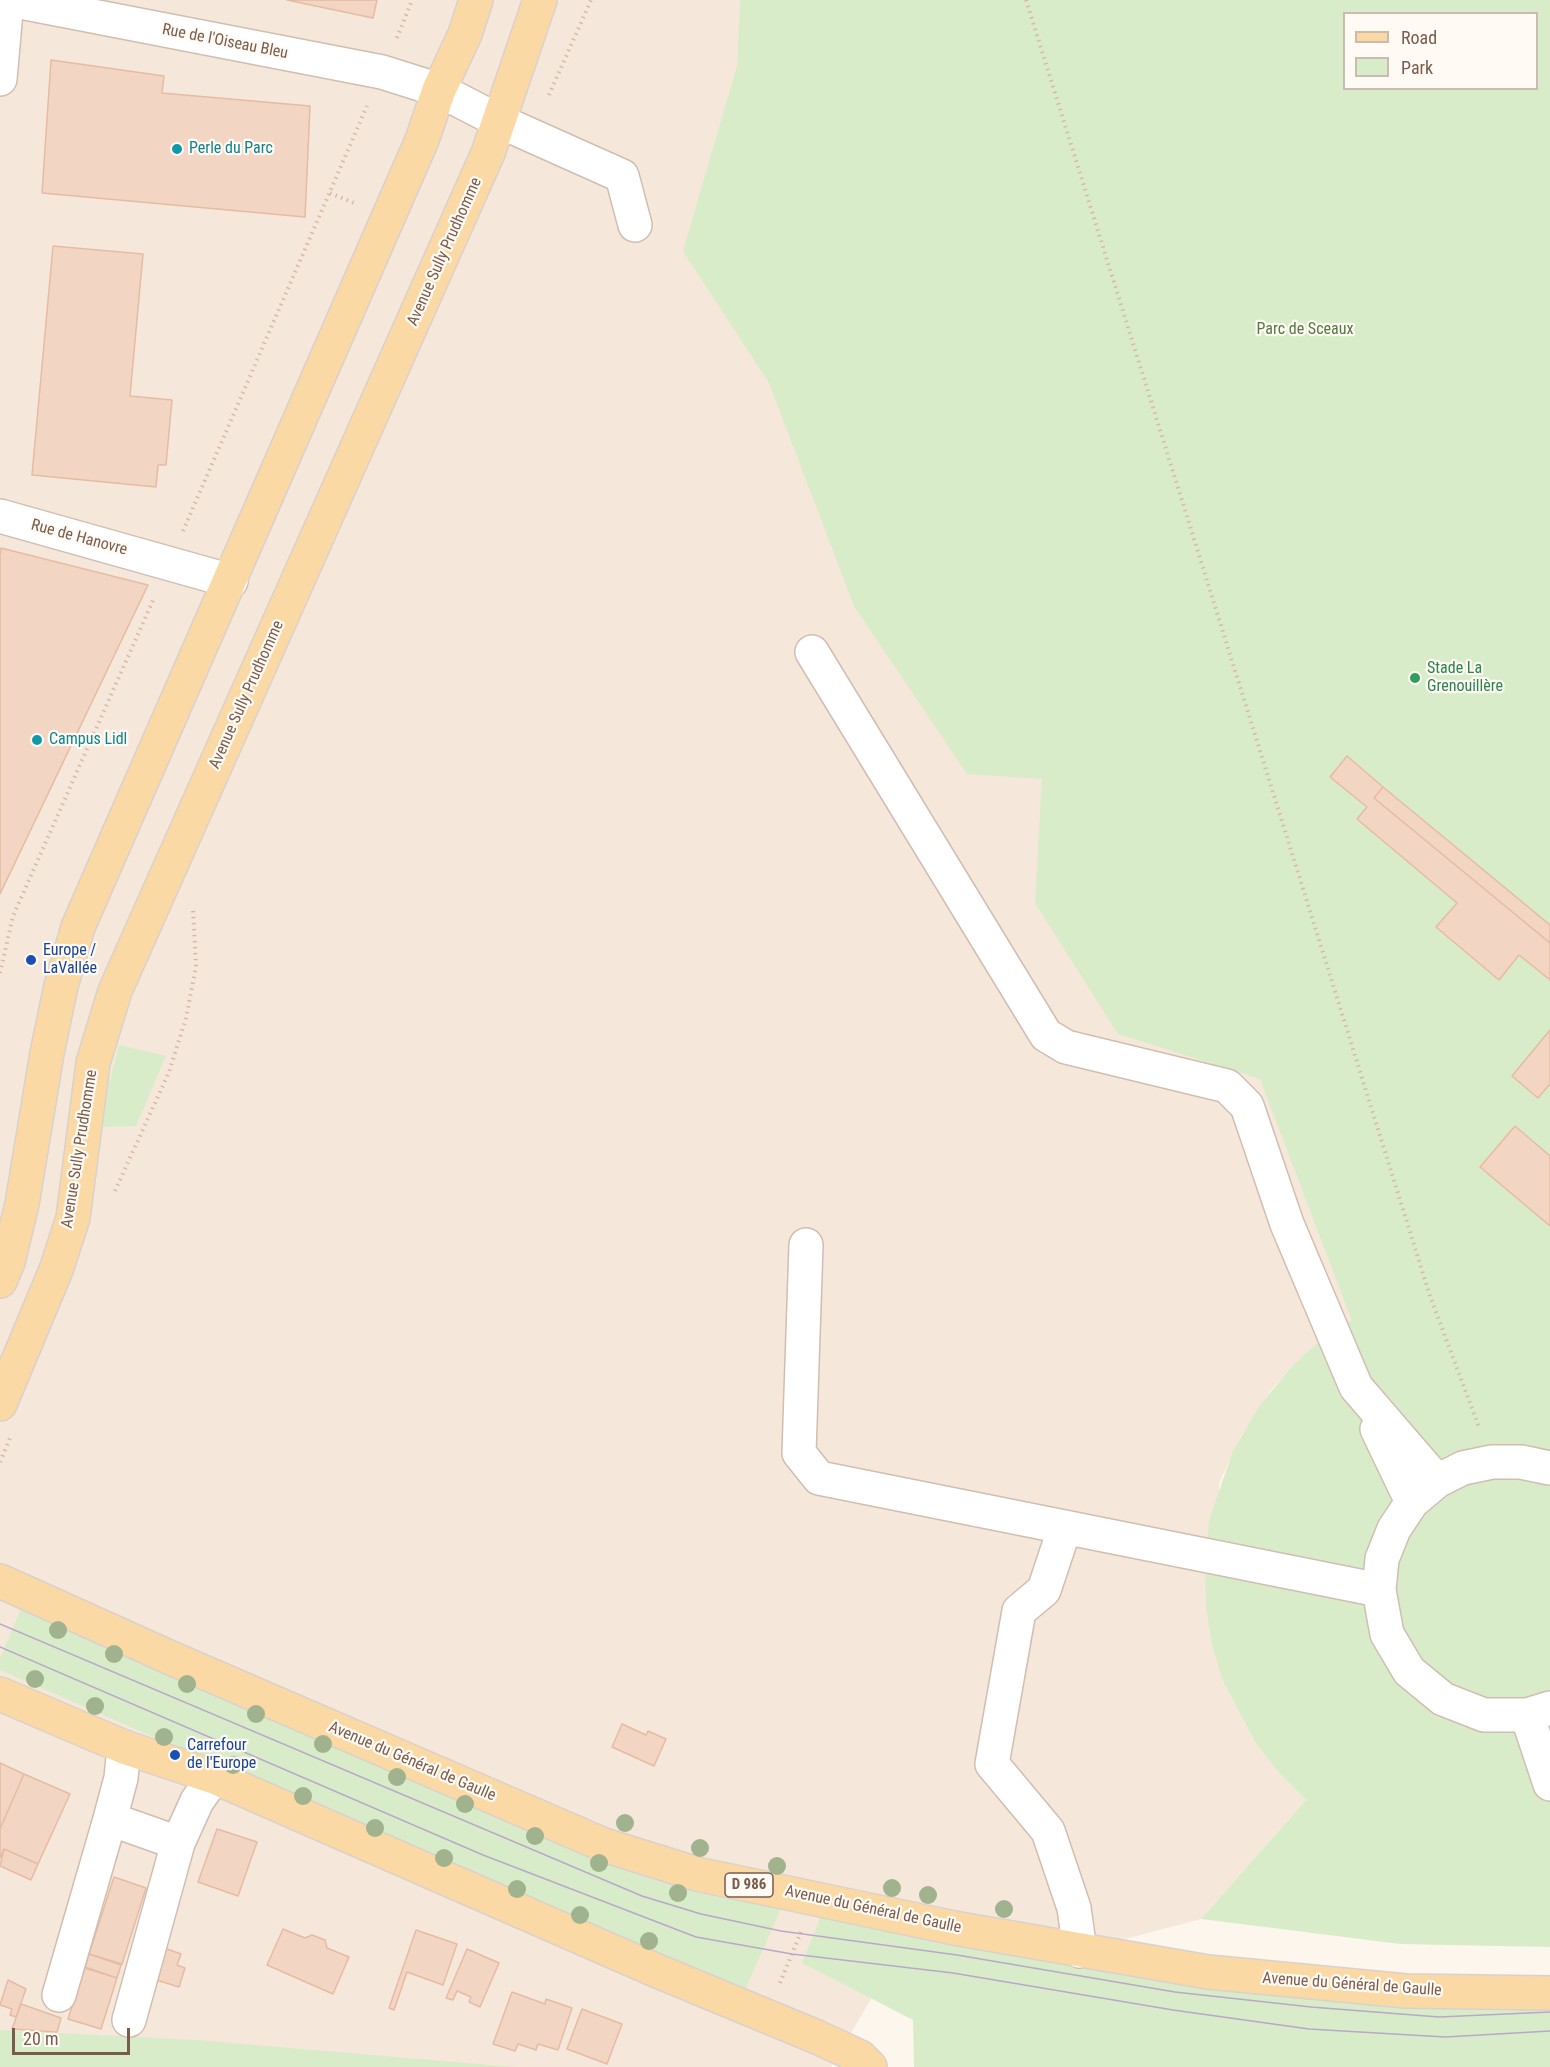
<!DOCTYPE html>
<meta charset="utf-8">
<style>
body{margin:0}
#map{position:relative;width:1550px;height:2067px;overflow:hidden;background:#fdf6ec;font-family:"Roboto Condensed",sans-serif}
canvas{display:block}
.legend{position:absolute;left:1343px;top:12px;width:195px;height:78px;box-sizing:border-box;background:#fffaf3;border:2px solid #cabbb1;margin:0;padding:8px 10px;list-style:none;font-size:18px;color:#7a5c4d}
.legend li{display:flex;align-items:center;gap:12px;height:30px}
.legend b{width:30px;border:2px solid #cabbb1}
.scale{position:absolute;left:12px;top:2028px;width:118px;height:27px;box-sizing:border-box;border:3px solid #7a5c4d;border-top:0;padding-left:8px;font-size:18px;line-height:21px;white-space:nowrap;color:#7a5c4d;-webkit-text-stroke:4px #fffaf3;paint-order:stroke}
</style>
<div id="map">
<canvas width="1550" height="2067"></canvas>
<ul class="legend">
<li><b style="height:8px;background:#fbd9a5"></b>Road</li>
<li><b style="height:16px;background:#d8ecc9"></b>Park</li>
</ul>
<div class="scale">20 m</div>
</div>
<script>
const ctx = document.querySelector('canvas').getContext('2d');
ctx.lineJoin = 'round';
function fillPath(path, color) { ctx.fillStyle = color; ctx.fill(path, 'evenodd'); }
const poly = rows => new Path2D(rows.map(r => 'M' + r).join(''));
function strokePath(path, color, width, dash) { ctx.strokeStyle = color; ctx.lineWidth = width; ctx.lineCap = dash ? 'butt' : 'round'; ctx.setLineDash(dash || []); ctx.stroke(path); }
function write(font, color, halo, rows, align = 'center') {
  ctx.font = font + ' "Roboto Condensed",sans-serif'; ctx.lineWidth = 4.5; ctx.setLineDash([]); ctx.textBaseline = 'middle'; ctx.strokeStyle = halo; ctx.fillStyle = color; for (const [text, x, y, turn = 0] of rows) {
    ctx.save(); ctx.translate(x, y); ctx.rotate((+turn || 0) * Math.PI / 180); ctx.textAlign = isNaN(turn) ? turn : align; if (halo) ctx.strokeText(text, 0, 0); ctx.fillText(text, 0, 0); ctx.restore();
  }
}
fillPath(poly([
 [0,0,947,0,1353,1321,1337,1327,1287,1372,1272,1389,1240,1438,1219,1483,1223,1681,1256,1744,1280,1774,1306,1800,1201,1919,1080,1951,882,1980,831,2067,0,2067]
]), '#f5e8da');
fillPath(poly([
 [740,0,1550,0,1550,1947,1400,1944,1201,1919,1306,1800,1280,1774,1256,1744,1223,1681,1212,1645,1206,1607,1205,1559,1210,1517,1233,1451,1258,1408,1287,1372,1309,1350,1337,1327,1352,1321,1260,1079,1118,1034,1035,903,1042,779,967,774,854,606,769,383,683,251,737,66],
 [1344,14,1536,14,1536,88,1344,88],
 [119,1045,166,1056,136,1126,102,1127,105,1099],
 [22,1607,636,1874,688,1889,781,1908,743,1995,0,1670,0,1658],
 [821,1916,1550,2004,1550,2067,914,2067,913,2020,802,1963],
 [0,2030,196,2040,514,2067,0,2067]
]), '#d8ecc9');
const building = poly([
 [287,0,377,0,373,18,287,0],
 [51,60,164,76,162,93,310,106,305,217,42,193,51,60],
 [53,246,143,254,130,396,172,400,166,465,158,465,156,487,32,475,53,246],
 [1,548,148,585,0,894,0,555,1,548],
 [1347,756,1383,787,1374,798,1550,943,1550,980,1519,955,1499,980,1436,927,1457,903,1357,819,1367,807,1330,777,1347,756],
 [1383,787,1550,925,1550,943,1374,798,1383,787],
 [1550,1030,1550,1084,1538,1098,1512,1076,1550,1030],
 [1515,1126,1550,1156,1550,1226,1480,1167,1515,1126],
 [622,1724,646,1735,648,1731,666,1739,654,1766,612,1747,622,1724],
 [0,1763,24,1774,0,1829,0,1763],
 [24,1774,70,1794,38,1864,4,1849,0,1858,0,1829,24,1774],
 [217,1829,257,1842,238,1896,198,1882,217,1829],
 [4,1849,38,1864,31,1880,0,1866,4,1849],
 [114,1877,146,1888,122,1964,89,1954,114,1877],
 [283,1929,305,1938,312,1935,325,1940,327,1948,349,1957,333,1994,267,1965,283,1929],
 [416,1930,457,1944,443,1985,407,1972,394,2010,389,2008,416,1930],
 [164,1948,181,1954,177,1965,185,1968,179,1987,153,1979,164,1948],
 [467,1949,499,1963,480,2007,469,2002,471,1997,457,1991,453,2000,446,1998,467,1949],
 [89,1954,121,1965,117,1978,85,1967,89,1954],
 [85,1968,117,1978,101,2029,68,2019,85,1968],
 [8,1980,26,1989,16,2017,10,2015,12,2009,0,2005,8,1980],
 [512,1992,545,2004,546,1999,572,2008,558,2050,538,2044,536,2050,518,2044,515,2051,493,2044,512,1992],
 [21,2004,61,2018,57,2032,12,2029,21,2004],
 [582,2009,622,2024,607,2064,567,2049,582,2009]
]);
fillPath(building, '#f3d5c3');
strokePath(building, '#e6bba3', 1.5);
const minor = poly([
 [10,0,382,72,439,90,499,121,622,176,635,225],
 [0,79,7,0],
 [0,516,231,581],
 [812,652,1046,1035,1066,1047,1227,1086,1247,1106,1287,1224,1356,1387,1437,1481],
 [806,1245,799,1453,819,1478,1379,1590],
 [1377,1429,1412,1502],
 [1550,1468,1521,1462,1492,1462,1463,1468,1437,1481,1412,1502,1394,1529,1382,1559,1379,1590,1387,1634,1409,1671,1443,1699,1484,1715,1527,1715,1550,1708],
 [1065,1527,1044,1590,1019,1611,992,1764,1048,1831,1074,1908,1080,1951],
 [1527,1715,1550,1784],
 [124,1747,121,1778,110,1819,178,1843,197,1801,214,1777],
 [59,1995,110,1819],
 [129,2020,178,1843]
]);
const major = poly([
 [0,1281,8,1262,22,1204,47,1053,61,986,78,927,422,140,439,90,465,34,476,0],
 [0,1404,56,1270,73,1218,93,1063,115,991,488,153,540,0],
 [0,1581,171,1658,604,1845,697,1874,954,1928,1208,1972,1406,1991,1550,1993],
 [0,1694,124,1747,214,1777,655,1970,817,2037,860,2057,870,2067]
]);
strokePath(minor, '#d1beb0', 36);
strokePath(major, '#dad1cd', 36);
strokePath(poly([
 [1026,0,1430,1296,1479,1427],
 [397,38,412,0],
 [549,95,591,0],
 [330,193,354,203],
 [183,531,367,106],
 [0,973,13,916,154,598],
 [115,1191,169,1072,186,1018,196,967,193,908],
 [0,1462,10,1438],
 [780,1983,801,1932]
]), '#d9b8a5', 4, [1.5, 4.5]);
strokePath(minor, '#fff', 33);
strokePath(major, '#fbd9a5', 33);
strokePath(poly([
 [0,1624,642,1896,701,1914,781,1931,957,1955,1175,1992,1311,2007,1439,2017,1550,2012],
 [0,1647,483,1855,696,1937,792,1954,953,1973,1173,2010,1309,2029,1445,2037,1550,2031]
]), '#b9a8c9', 1.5);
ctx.fillStyle = '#a0b28e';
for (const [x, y] of [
 [58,1630],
 [114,1654],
 [35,1679],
 [187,1684],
 [95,1706],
 [256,1714],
 [164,1737],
 [323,1744],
 [233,1765],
 [397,1777],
 [303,1796],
 [465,1804],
 [625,1823],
 [375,1828],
 [535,1836],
 [700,1848],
 [444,1858],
 [599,1863],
 [777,1866],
 [892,1888],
 [517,1889],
 [678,1893],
 [928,1895],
 [1004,1909],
 [580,1915],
 [649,1941]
]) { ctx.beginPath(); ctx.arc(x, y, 9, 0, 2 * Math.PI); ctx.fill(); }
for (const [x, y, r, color] of [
 [177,149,6,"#0f9aa8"],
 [1415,678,6,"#2e9e5b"],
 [37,740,6,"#0f9aa8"],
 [31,960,6,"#1a4fb4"],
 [175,1755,6,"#1a4fb4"]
]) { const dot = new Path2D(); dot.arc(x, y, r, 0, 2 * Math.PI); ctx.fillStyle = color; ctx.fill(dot); strokePath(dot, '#fffaf3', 2); }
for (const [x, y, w] of [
 [749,1885,48]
]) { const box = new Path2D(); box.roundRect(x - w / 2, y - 12, w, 24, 4.5); ctx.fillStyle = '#fffaf3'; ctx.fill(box); strokePath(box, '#7a5c4d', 1.5); }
write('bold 15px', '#7a5c4d', null, [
 ["D 986",749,1885]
]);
write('16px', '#7a5c4d', '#fffaf3', [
 ["Rue de l'Oiseau Bleu",225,42,11],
 ["Avenue Sully Prudhomme",445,252,-66],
 ["Rue de Hanovre",79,538,15],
 ["Avenue Sully Prudhomme",247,695,-66],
 ["Avenue Sully Prudhomme",80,1149,-81],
 ["Avenue du Général de Gaulle",412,1762,23],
 ["Avenue du Général de Gaulle",873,1910,12],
 ["Avenue du Général de Gaulle",1352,1985,4]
]);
write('16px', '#0d838f', '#fffaf3', [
 ["Perle du Parc",189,149],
 ["Campus Lidl",49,740]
], 'left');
write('16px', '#537a41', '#fffaf3', [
 ["Parc de Sceaux",1305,330]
]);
write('16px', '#27864d', '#fffaf3', [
 ["Stade La",1427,669],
 ["Grenouillère",1427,687]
], 'left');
write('16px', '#164399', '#fffaf3', [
 ["Europe /",43,951],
 ["LaVallée",43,969],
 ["Carrefour",187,1746],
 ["de l'Europe",187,1764]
], 'left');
</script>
